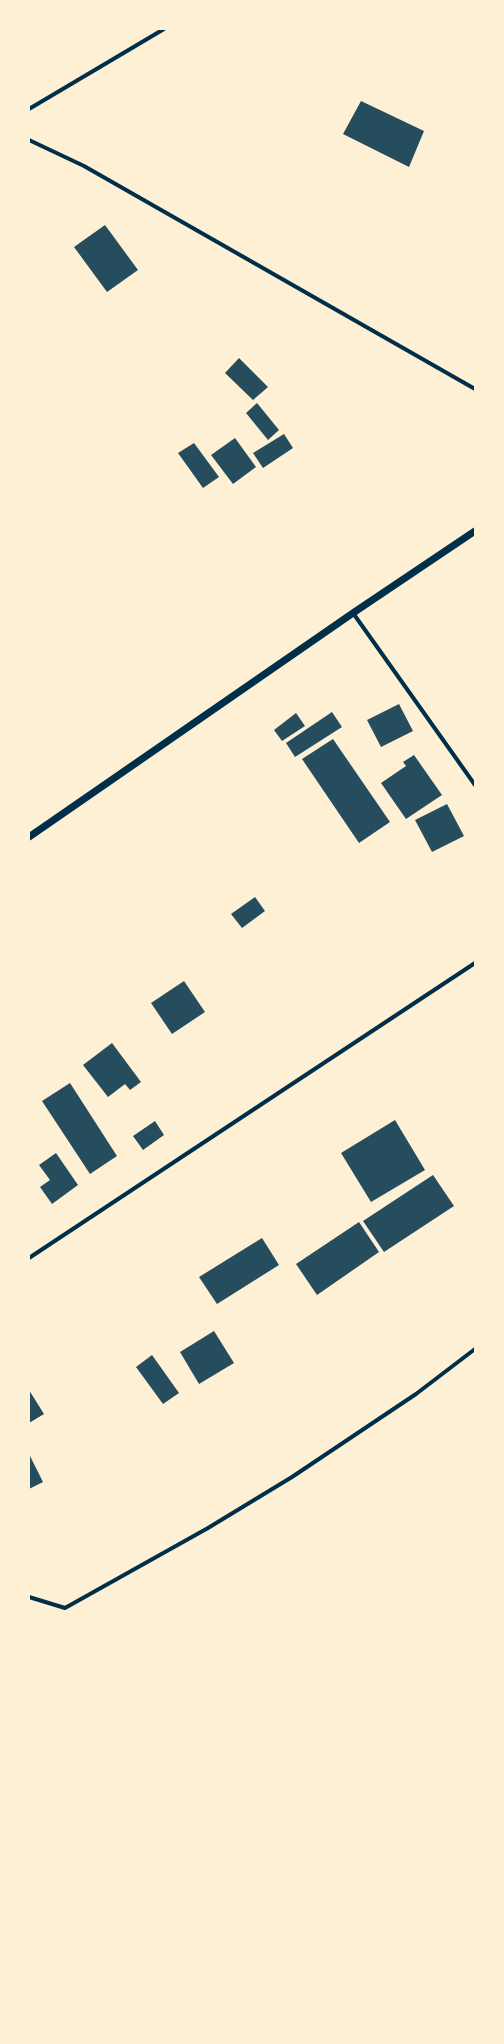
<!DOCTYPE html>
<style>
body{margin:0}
#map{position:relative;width:504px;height:2044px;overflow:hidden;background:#fdf0d5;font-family:"Archivo Narrow",sans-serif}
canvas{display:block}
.frame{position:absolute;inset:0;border:30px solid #fdf0d5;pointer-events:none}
</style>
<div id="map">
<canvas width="504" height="2044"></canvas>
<div class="frame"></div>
</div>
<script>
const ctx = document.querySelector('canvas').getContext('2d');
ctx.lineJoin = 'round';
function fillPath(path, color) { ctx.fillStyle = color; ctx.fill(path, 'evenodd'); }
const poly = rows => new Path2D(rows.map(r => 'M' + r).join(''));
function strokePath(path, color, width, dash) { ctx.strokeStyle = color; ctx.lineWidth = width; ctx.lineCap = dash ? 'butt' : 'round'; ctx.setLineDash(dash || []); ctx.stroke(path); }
fillPath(poly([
 [361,101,424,131,409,167,343,134],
 [105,225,138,270,107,292,74,247],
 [239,358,268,387,253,400,225,373],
 [257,403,279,430,268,440,246,413],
 [284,434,293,448,263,468,253,453],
 [235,438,256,467,233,484,211,455],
 [194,443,219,477,203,488,178,453],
 [399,704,413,731,381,747,367,720],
 [332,712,342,727,295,757,286,743],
 [296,713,305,726,282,741,274,730],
 [333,739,390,822,359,843,302,759],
 [414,755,442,795,406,819,381,783,406,766,403,762],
 [447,804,464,836,432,852,415,820],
 [255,897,265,911,242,928,231,914],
 [184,981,205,1012,172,1034,151,1003],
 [112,1043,141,1082,130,1090,125,1084,108,1097,83,1065],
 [70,1083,117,1156,90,1174,42,1101],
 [395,1120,425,1170,371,1202,341,1153],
 [155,1121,164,1135,143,1150,133,1136],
 [56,1153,78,1185,52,1204,40,1187,50,1180,39,1165],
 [433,1175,454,1206,384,1252,363,1221],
 [359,1222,379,1252,317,1295,296,1264],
 [262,1238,279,1265,217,1304,199,1277],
 [214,1331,234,1363,199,1384,180,1352],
 [152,1355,179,1393,163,1404,136,1367],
 [29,1390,44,1414,29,1423],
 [29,1454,43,1482,29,1489]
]), '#264d5e');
strokePath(poly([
 [29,109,164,29],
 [29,140,84,166,475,389],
 [353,613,475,785],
 [29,1258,475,963],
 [29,1597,65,1608,208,1528,292,1477,416,1394,475,1349]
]), '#003049', 4);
strokePath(poly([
 [29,837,353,613,475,531]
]), '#003049', 7);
</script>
